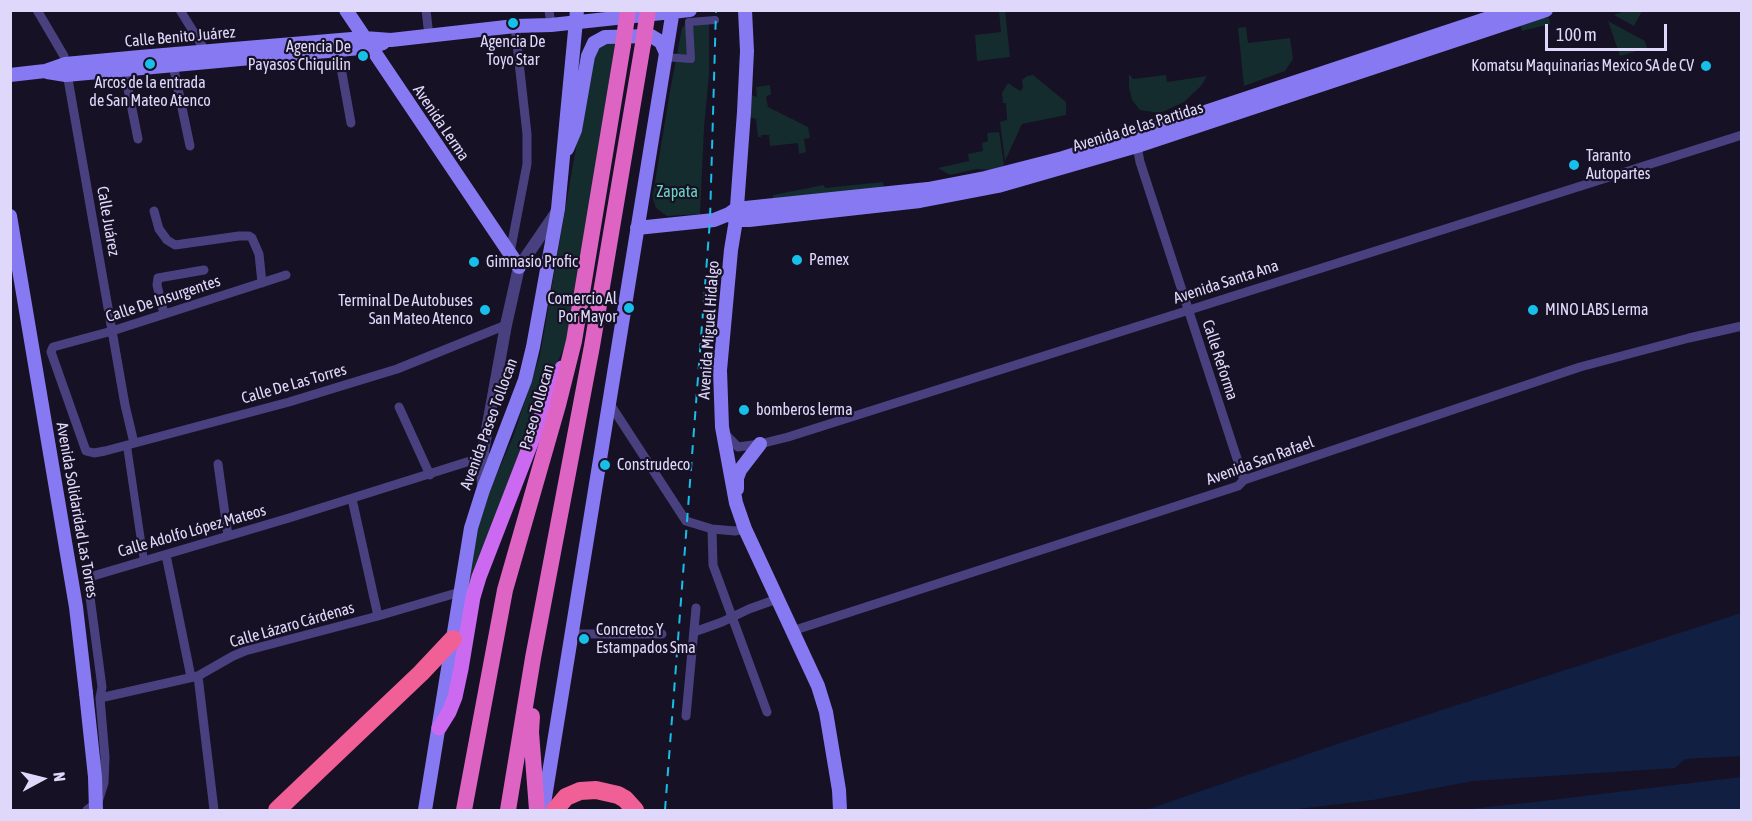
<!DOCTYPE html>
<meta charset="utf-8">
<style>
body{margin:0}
#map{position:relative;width:1752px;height:821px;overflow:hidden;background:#161124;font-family:"Asap Condensed",sans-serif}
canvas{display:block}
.frame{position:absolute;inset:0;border:12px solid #e0d8fb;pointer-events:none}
.north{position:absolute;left:12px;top:749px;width:60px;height:60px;-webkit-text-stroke:4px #161124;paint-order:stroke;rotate:83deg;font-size:16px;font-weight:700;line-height:24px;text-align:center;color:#e0d8fb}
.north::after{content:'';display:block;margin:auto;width:21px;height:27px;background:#e0d8fb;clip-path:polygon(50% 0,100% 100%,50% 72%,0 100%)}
.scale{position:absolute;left:1545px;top:24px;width:122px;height:27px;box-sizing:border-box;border:3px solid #e0d8fb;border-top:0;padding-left:8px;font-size:18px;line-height:21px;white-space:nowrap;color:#e0d8fb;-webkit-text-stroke:4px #161124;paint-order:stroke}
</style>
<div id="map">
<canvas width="1752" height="821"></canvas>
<div class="frame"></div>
<div class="north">N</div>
<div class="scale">100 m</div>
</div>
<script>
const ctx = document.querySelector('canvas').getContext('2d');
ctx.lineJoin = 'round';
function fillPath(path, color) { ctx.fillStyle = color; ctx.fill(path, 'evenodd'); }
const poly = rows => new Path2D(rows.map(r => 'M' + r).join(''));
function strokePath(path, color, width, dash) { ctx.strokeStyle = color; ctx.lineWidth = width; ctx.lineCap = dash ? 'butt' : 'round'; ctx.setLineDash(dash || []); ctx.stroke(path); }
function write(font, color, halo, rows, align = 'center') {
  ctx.font = font + ' "Asap Condensed",sans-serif'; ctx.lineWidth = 4.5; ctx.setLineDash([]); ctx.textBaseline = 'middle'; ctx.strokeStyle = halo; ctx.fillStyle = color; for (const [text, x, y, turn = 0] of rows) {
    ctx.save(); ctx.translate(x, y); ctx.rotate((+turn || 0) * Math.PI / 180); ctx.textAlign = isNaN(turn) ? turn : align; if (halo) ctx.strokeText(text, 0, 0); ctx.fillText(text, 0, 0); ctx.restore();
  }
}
fillPath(poly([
 [1627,10,1642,11,1634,26,1614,15],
 [999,11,1005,11,1010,57,977,61,975,35,1001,32],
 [1538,18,1549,18,1550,24,1522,31,1520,23],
 [709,21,709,74,704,128,700,214,667,216,656,208,653,199,653,194,670,91,682,28,686,24],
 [1608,21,1645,41,1647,48,1620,56],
 [1246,27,1248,43,1290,38,1293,59,1285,71,1244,86,1238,28],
 [615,43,568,338,523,442,478,569,467,591,476,522,513,437,540,355,592,55,602,44],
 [1129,74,1133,79,1166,75,1167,82,1207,76,1201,86,1184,102,1160,113,1140,110,1132,100,1129,87],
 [1033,75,1066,102,1066,115,1022,124,1005,161,1000,122,1007,120,1006,103,1003,103,1002,93,1008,83,1020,91,1023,88,1022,80,1027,76],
 [770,85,771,94,766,97,768,107,808,127,810,138,804,139,806,152,799,154,798,143,770,146,769,135,761,135,761,138,761,137,758,137,756,119,750,117,751,95,757,97,756,87],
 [999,132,1004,165,995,170,976,169,950,175,938,168,969,161,968,154,983,151,982,143,988,141,987,133],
 [883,182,884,186,854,195,773,202,773,195,824,185,825,188]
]), '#152c2e');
fillPath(poly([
 [1741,613,1741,756,1685,759,1675,768,1473,781,1373,800,1290,810,1146,810,1337,744],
 [1741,777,1741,810,1459,810,1526,803]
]), '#111f43');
strokePath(poly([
 [665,57,691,59,689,22,715,20],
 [127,446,144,561]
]), '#49417f', 8);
strokePath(poly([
 [37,10,64,56,125,405,134,443],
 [180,10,206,52],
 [426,10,429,36],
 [549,10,551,25],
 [338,51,351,123],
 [173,65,190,146],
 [124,69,138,139],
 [1137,146,1140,162,1244,480],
 [154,211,159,229,167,240,175,245,239,236,249,236,252,238,259,254,262,283],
 [510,253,527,164,527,134,515,26],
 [286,275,112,331,53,347,51,352,86,451,94,453,105,451,289,402,397,369,506,325],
 [164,314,157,285,158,278,204,270],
 [610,404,686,521,712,529,735,531,745,529],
 [399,407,430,475],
 [724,433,738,447,760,444,788,437,1742,135],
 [218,464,228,536],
 [352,499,378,616],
 [712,529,713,565,767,712],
 [166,555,191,677],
 [792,631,1238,486,1244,480,1580,367,1689,338,1742,326],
 [694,632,722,622,749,609,777,599],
 [573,634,662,634],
 [198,676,214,810],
 [100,698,198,676,233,656,245,651,378,616,460,592],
 [686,716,696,608],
 [87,810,98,802,104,783,105,757,100,698,102,687,88,582,93,576,289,518,486,456]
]), '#49417f', 9);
strokePath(poly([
 [483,489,482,457,506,325,519,267,558,210]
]), '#49417f', 12);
strokePath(poly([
 [346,10,519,267],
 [745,10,747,51,744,112,736,220,731,250,720,370,722,427,736,503,745,529,818,686,826,712,839,790,840,810],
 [47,72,66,75,371,47,383,43],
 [10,75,45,71,65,64,140,57,340,40,364,38,391,40,515,26,551,25,690,10],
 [567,149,575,130,588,56,594,43,605,37,651,36,661,42,666,53],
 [729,214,736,220,749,220,920,201,998,186,1137,146,1546,10],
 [10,216,76,607,86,693],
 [637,228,714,220,729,214,736,209,928,189,985,178,1063,158,1133,136,1513,10],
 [737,489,737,478,740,470,760,444],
 [425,810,471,528,483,490,525,380,533,347,558,209,577,10],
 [543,810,673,10]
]), '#8779f2', 14);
strokePath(poly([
 [439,728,449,712,455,697,461,669,473,597,479,577,546,404,562,368]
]), '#cb6af1', 15);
strokePath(poly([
 [532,716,531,732,537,810],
 [464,810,505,590,558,405,574,341,623,45],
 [508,810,533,658,592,346,643,44]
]), '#de64c4', 16);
strokePath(poly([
 [277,810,421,673,453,639],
 [555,810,566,797,580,791,596,790,618,795,625,799,635,810]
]), '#f05f96', 18);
strokePath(poly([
 [665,810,710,220,716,10]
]), '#17bfe9', 2, [9, 8]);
strokePath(poly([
 [86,693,95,777,96,810]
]), '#8779f2', 14);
strokePath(poly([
 [643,44,648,10],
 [623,45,628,10]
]), '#de64c4', 16);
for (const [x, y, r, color] of [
 [513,23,6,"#17bfe9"],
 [363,56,6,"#17bfe9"],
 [150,64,6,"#17bfe9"],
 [1706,66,6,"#17bfe9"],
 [1574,165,6,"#17bfe9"],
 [797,260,6,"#17bfe9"],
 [474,262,6,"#17bfe9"],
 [629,308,6,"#17bfe9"],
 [485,310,6,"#17bfe9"],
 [1533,310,6,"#17bfe9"],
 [744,410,6,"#17bfe9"],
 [605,465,6,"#17bfe9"],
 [584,639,6,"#17bfe9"]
]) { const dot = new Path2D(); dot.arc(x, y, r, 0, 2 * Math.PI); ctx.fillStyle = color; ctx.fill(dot); strokePath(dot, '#161124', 2); }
write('16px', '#e0d8fb', '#161124', [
 ["Calle Benito Juárez",180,37,-5],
 ["Avenida Lerma",441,123,56],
 ["Avenida de las Partidas",1138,127,-17],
 ["Calle Juárez",108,221,80],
 ["Avenida Santa Ana",1226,282,-18],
 ["Calle De Insurgentes",163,299,-18],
 ["Avenida Miguel Hidalgo",709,330,-86],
 ["Calle Reforma",1220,360,72],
 ["Calle De Las Torres",294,384,-16],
 ["Paseo Tollocan",537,407,-74],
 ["Avenida Paseo Tollocan",489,424,-70],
 ["Avenida San Rafael",1260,461,-20],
 ["Avenida Solidaridad Las Torres",77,510,80],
 ["Calle Adolfo López Mateos",192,531,-16],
 ["Calle Lázaro Cárdenas",292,625,-16]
]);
write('16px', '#e0d8fb', '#161124', [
 ["Agencia De",513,42,"center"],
 ["Toyo Star",513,60,"center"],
 ["Agencia De",351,47,"right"],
 ["Payasos Chiquilin",351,65,"right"],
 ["Komatsu Maquinarias Mexico SA de CV",1694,66,"right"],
 ["Arcos de la entrada",150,83,"center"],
 ["de San Mateo Atenco",150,101,"center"],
 ["Taranto",1586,156],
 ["Autopartes",1586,174],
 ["Pemex",809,260],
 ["Gimnasio Profic",486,262],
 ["Comercio Al",617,299,"right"],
 ["Por Mayor",617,317,"right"],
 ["Terminal De Autobuses",473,301,"right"],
 ["San Mateo Atenco",473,319,"right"],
 ["MINO LABS Lerma",1545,310],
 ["bomberos lerma",756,410],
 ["Construdeco",617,465],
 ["Concretos Y",596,630],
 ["Estampados Sma",596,648]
], 'left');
write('16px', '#6bd5c5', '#161124', [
 ["Zapata",677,192]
]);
</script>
